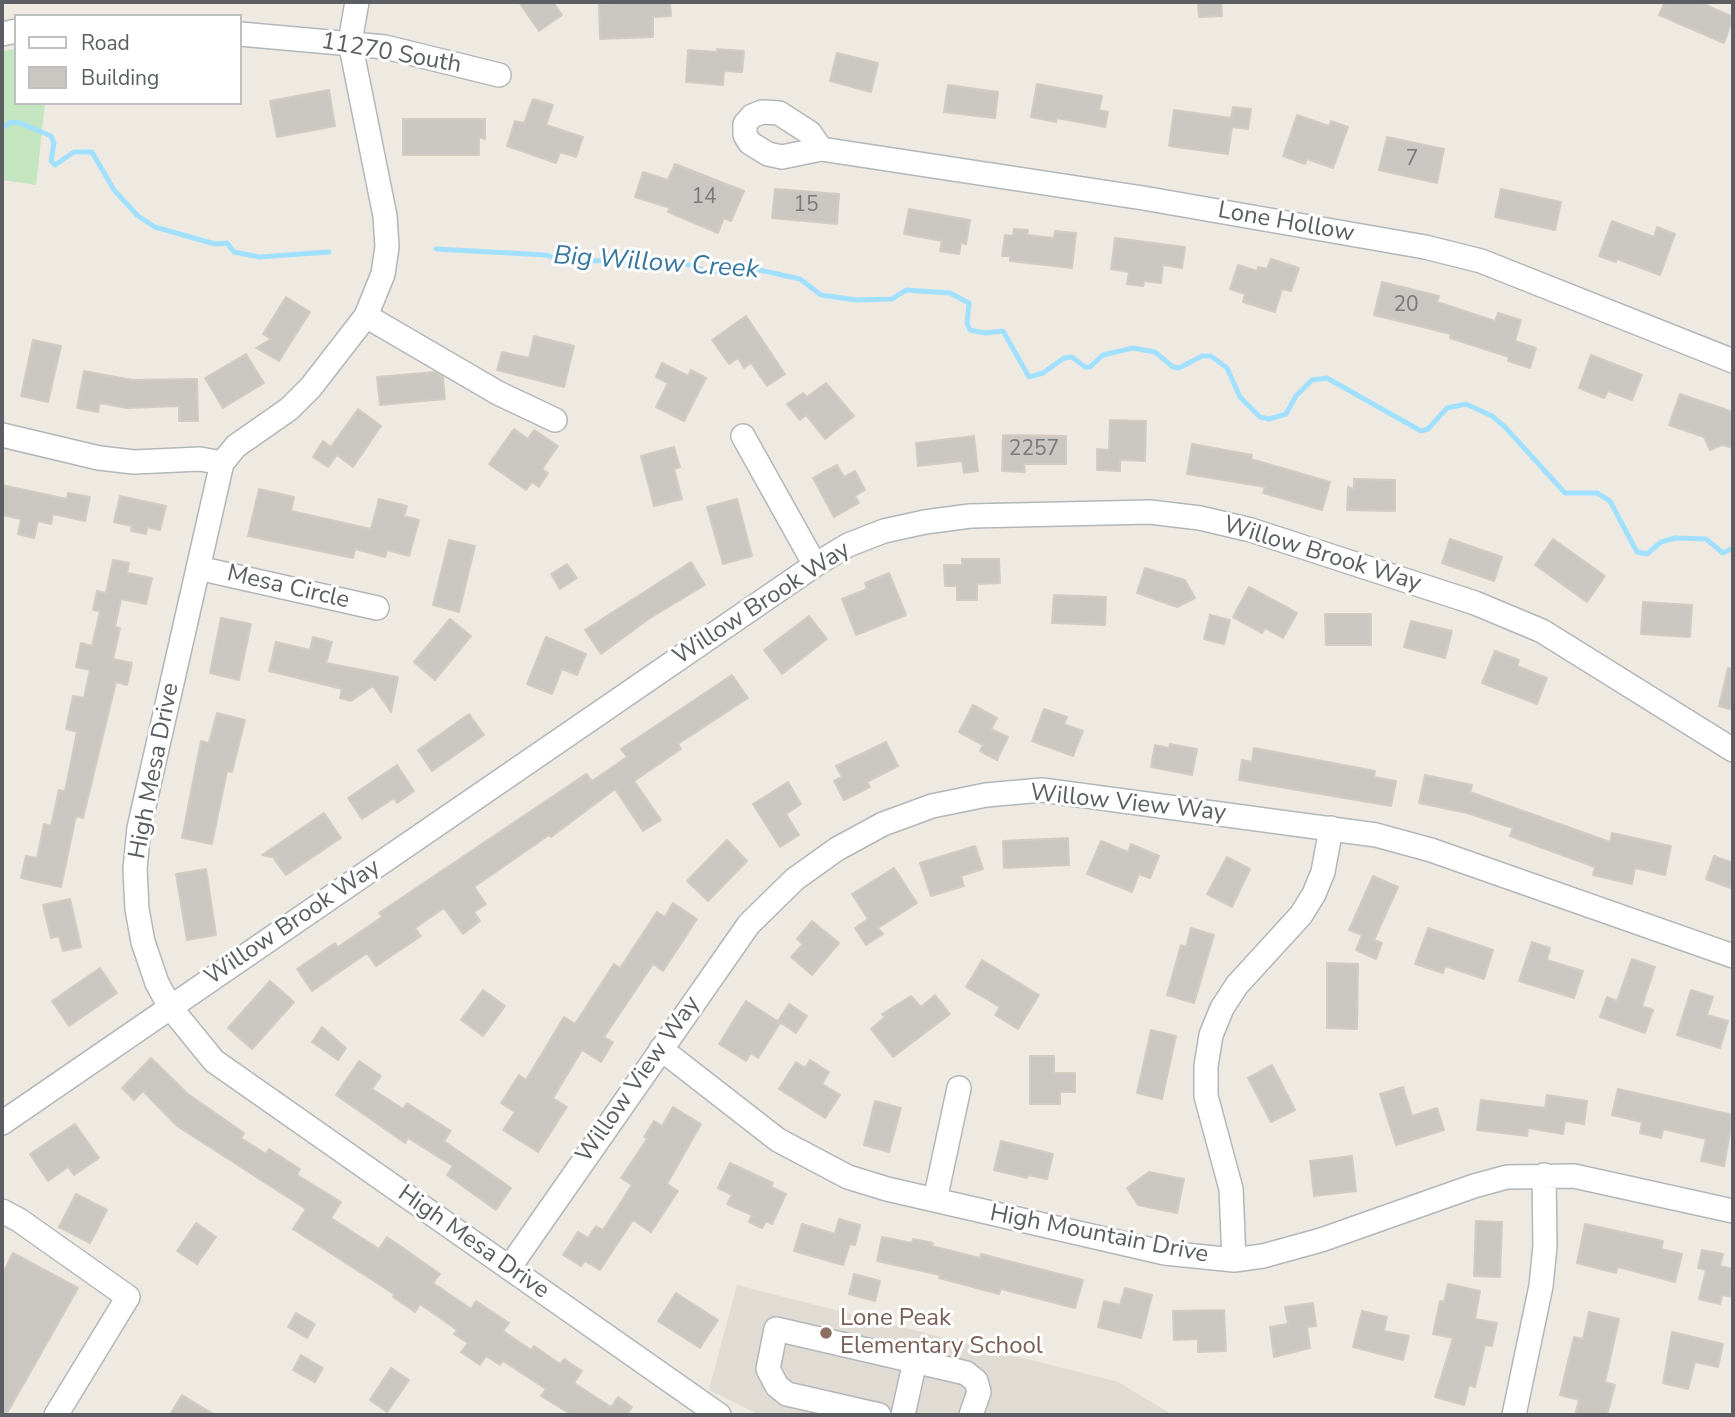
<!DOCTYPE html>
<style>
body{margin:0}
#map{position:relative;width:1735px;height:1417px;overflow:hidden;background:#eeeae2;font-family:"Nunito Sans",sans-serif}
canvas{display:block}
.frame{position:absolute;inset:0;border:4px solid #5b5f63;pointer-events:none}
.legend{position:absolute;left:14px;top:14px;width:228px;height:91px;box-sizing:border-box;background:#fff;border:2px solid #bdbfc1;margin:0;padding:9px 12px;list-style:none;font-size:21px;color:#5b5f63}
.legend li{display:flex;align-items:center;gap:14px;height:35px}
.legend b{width:35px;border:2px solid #bdbfc1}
</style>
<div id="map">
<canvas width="1735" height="1417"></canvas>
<div class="frame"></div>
<ul class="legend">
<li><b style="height:9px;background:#fff"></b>Road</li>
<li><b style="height:19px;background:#cac7c2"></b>Building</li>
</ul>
</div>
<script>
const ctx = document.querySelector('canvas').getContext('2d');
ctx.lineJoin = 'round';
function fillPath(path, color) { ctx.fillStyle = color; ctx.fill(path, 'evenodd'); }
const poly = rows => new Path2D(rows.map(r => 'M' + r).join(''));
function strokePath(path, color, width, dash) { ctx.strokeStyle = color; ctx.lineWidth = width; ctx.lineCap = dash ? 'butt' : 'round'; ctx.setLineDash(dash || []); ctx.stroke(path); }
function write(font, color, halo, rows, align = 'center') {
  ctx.font = font + ' "Nunito Sans",sans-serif'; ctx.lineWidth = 6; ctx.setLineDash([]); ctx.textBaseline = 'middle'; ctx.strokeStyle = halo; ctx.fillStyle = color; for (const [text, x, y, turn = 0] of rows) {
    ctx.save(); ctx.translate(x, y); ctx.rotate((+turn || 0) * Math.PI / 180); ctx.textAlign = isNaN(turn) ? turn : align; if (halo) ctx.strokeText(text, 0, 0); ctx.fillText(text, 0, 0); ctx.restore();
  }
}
fillPath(poly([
 [737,1285,1118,1382,1173,1415,760,1415,709,1390]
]), '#e0dbd3');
fillPath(poly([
 [16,49,16,103,45,103,36,185,2,180,2,51]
]), '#c3e5bf');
strokePath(poly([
 [2,128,11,122,20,123,51,136,54,143,51,161,55,165,74,152,92,152,114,190,138,216,155,227,215,244,227,243,234,252,259,257,329,252],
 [436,249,546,255,565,262,614,260,668,268,683,263,709,272,755,269,800,279,821,295,856,300,892,299,906,290,950,293,969,303,967,323,970,330,985,333,1003,331,1029,377,1043,373,1064,358,1072,357,1085,367,1090,367,1103,355,1133,348,1155,352,1173,367,1179,368,1202,356,1211,356,1227,368,1240,397,1260,417,1269,419,1286,414,1296,396,1312,380,1327,378,1421,431,1428,429,1447,408,1466,404,1492,416,1505,427,1565,493,1597,493,1610,501,1637,552,1647,554,1661,542,1675,538,1706,539,1723,553,1733,548]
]), '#a1e1ff', 5);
const building = poly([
 [519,2,553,2,562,15,539,31,519,2],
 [649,2,670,2,671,16,653,17,653,37,600,39,599,4,649,2],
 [1221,2,1222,16,1199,17,1198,4,1221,2],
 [1665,2,1699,2,1733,17,1724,43,1659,15,1665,2],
 [717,49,744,51,742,72,724,71,723,85,686,82,688,50,717,52,717,49],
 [837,53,878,63,871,92,830,81,837,53],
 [1037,84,1102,96,1099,110,1108,112,1105,127,1057,118,1056,122,1031,117,1037,84],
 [948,85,998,92,995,118,944,112,948,85],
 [329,90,335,126,277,137,270,101,329,90],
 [533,99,553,105,546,125,583,137,576,157,560,152,556,163,507,146,515,121,524,123,533,99],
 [1233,107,1251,109,1248,129,1232,127,1228,154,1169,146,1174,110,1231,118,1233,107],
 [1297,115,1329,126,1331,121,1348,127,1333,168,1307,159,1305,164,1283,156,1297,115],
 [403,119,485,119,485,139,479,137,479,155,403,155,403,119],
 [1387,137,1444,149,1437,183,1379,170,1387,137],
 [675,164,744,191,731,221,724,218,718,233,668,212,670,208,635,197,643,172,668,180,675,164],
 [775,189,839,194,837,224,772,218,775,189],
 [1501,189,1561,202,1555,230,1495,217,1501,189],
 [909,209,970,220,966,244,961,243,959,254,940,251,942,241,904,234,909,209],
 [1612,221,1654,237,1657,227,1675,234,1660,275,1617,259,1616,262,1599,256,1612,221],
 [1014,229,1028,230,1027,235,1054,238,1055,231,1076,233,1072,268,1010,261,1010,256,1002,256,1005,235,1013,236,1014,229],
 [1115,238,1185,247,1182,268,1163,265,1161,283,1144,281,1143,286,1127,284,1129,272,1111,269,1115,238],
 [1271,259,1299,268,1291,291,1282,289,1275,312,1243,302,1245,294,1230,289,1238,265,1257,271,1258,267,1267,269,1271,259],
 [1382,282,1439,296,1437,302,1495,321,1498,313,1521,320,1515,341,1536,348,1530,368,1508,361,1509,357,1450,338,1451,334,1374,315,1382,282],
 [286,297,310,312,279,361,256,348,271,339,263,334,286,297],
 [746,316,785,374,767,386,751,363,744,368,738,358,729,364,712,340,746,316],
 [534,336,574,346,564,387,497,370,502,352,529,358,534,336],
 [33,340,61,346,48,402,21,396,33,340],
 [246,354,264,383,223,408,205,378,246,354],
 [1591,355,1642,375,1632,400,1608,391,1604,398,1579,388,1591,355],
 [662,363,688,376,691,370,706,378,684,421,656,407,668,383,656,377,662,363],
 [84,371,132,380,197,379,198,421,179,421,179,406,127,408,100,403,98,412,77,408,84,371],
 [435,372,443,377,445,399,380,405,377,377,435,372],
 [826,383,854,416,825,439,806,415,800,420,787,404,803,393,807,397,826,383],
 [1680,394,1733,412,1733,448,1722,445,1710,450,1704,437,1669,425,1680,394],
 [358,409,381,426,353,467,337,455,328,467,313,457,323,441,331,447,358,409],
 [1110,420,1146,421,1145,461,1120,460,1120,471,1097,470,1097,449,1109,450,1110,420],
 [514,429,528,439,534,430,558,446,542,469,548,473,539,487,532,482,526,490,489,464,514,429],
 [1003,435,1066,436,1066,464,1024,464,1025,472,1002,471,1003,435],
 [974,436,978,471,964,473,962,461,918,466,916,443,974,436],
 [1192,444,1252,455,1251,459,1330,482,1322,510,1263,493,1265,487,1187,474,1192,444],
 [674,447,680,467,674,469,682,499,654,506,641,456,674,447],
 [837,465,844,477,855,471,865,490,855,496,859,503,834,517,813,478,837,465],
 [1354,479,1395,480,1395,511,1347,510,1348,487,1354,489,1354,479],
 [2,485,67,499,68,493,90,497,85,521,53,514,51,524,38,521,34,538,18,534,21,519,2,515,2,485],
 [259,489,294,497,291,511,371,529,379,499,407,506,404,516,419,520,409,556,387,550,385,557,355,549,353,558,248,536,259,489],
 [120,496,166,506,160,530,147,527,146,534,131,531,132,526,114,522,120,496],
 [737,499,752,556,723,564,707,507,737,499],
 [1450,539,1502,557,1494,581,1442,563,1450,539],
 [1553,539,1605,576,1587,602,1535,565,1553,539],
 [449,540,475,546,459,612,433,605,449,540],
 [962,559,999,559,1000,583,977,584,977,600,957,600,957,586,945,586,944,565,962,565,962,559],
 [113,560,129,563,127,573,152,578,146,604,121,599,115,627,120,628,113,659,132,663,127,685,116,682,83,818,76,816,61,887,21,878,26,856,37,858,44,824,51,826,59,790,65,791,77,732,66,729,73,696,84,698,90,670,76,667,81,643,92,646,100,611,93,610,97,591,106,593,113,560],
 [691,562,705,585,650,618,601,654,585,630,691,562],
 [567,564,577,578,560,589,551,574,567,564],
 [1145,568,1185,580,1195,598,1177,607,1137,593,1145,568],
 [889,573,906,615,856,635,842,599,867,589,865,583,889,573],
 [1249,587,1297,613,1283,638,1265,628,1262,633,1233,617,1249,587],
 [1054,595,1106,597,1105,625,1052,623,1054,595],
 [1643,602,1692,605,1690,637,1641,634,1643,602],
 [1325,614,1371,614,1371,645,1326,645,1325,614],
 [1210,615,1230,620,1224,644,1204,639,1210,615],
 [809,616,827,639,782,674,764,650,809,616],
 [221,618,251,624,239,680,210,673,221,618],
 [450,619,471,636,435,680,414,662,450,619],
 [1411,621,1452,631,1445,658,1404,647,1411,621],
 [313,637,332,642,326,663,398,677,391,712,373,686,351,701,340,698,342,689,269,671,276,642,310,650,313,637],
 [546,637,586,654,577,675,562,669,552,694,527,684,546,637],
 [1495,651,1519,660,1517,666,1547,678,1537,704,1482,683,1495,651],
 [1728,668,1733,669,1733,710,1719,706,1728,668],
 [732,675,748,698,678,744,681,749,634,781,661,820,643,831,615,789,551,837,549,835,474,887,486,904,474,912,480,921,463,934,444,908,415,928,421,936,376,966,367,953,312,991,297,969,335,943,338,947,382,917,379,913,586,774,592,781,627,757,621,749,732,675],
 [973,705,997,718,991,729,1008,737,997,760,980,751,983,745,959,732,973,705],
 [1044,709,1067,717,1064,724,1083,731,1073,756,1032,741,1044,709],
 [217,713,245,720,232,772,227,771,212,844,182,838,201,741,209,743,217,713],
 [469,714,484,735,432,771,418,750,469,714],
 [886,742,898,766,867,782,870,787,844,800,834,781,842,777,836,766,886,742],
 [1170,744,1197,749,1192,775,1151,767,1155,745,1169,748,1170,744],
 [1254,748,1375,771,1374,777,1396,781,1391,806,1239,780,1242,760,1252,762,1254,748],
 [397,765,414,791,397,803,394,798,362,819,348,798,397,765],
 [1425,775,1472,785,1470,792,1610,842,1612,833,1671,846,1665,875,1635,868,1632,884,1593,875,1595,867,1510,836,1513,828,1467,813,1419,803,1425,775],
 [788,782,801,804,786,814,799,835,780,847,753,804,788,782],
 [324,813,341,838,286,875,274,859,278,858,262,855,324,813],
 [1068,838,1069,865,1004,868,1003,841,1068,838],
 [727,840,747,861,708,901,687,881,727,840],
 [1101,841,1128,852,1131,844,1159,856,1150,878,1139,874,1132,892,1087,874,1101,841],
 [975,846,983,869,961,876,964,886,931,896,920,863,975,846],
 [1714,856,1733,863,1733,889,1706,879,1714,856],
 [1227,857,1250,869,1232,907,1207,894,1227,857],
 [894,868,917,903,878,928,883,934,866,945,855,928,868,919,852,894,894,868],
 [206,869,216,935,187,940,176,874,206,869],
 [1373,876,1398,887,1374,940,1382,943,1376,959,1356,950,1362,935,1349,930,1373,876],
 [70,899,81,947,63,951,59,936,51,938,43,905,70,899],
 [673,903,697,919,663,971,653,964,604,1037,613,1042,601,1062,582,1050,553,1098,567,1107,538,1152,503,1130,515,1112,501,1103,519,1075,526,1080,564,1017,575,1024,614,964,620,968,657,912,665,917,673,903],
 [812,921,839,943,812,975,791,957,803,944,797,939,812,921],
 [1191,928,1214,935,1194,1003,1167,995,1181,945,1186,947,1191,928],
 [1428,928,1493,950,1484,979,1445,966,1443,973,1415,964,1428,928],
 [1532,942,1550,948,1547,960,1583,971,1574,998,1519,981,1532,942],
 [1632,959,1655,967,1642,1006,1653,1010,1645,1033,1600,1017,1607,997,1617,1001,1632,959],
 [982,960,1039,995,1018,1029,995,1015,1000,1007,966,987,982,960],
 [1327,963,1358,964,1357,1029,1327,1028,1327,963],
 [100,968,117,993,69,1026,52,1001,100,968],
 [270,981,294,1002,252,1049,228,1028,270,981],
 [483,990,505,1006,483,1036,461,1020,483,990],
 [1691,990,1713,997,1707,1015,1728,1021,1720,1048,1677,1035,1691,990],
 [935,995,950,1014,893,1057,871,1029,885,1017,882,1014,911,996,921,1007,935,995],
 [746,1001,780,1023,758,1058,751,1053,746,1061,719,1044,746,1001],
 [789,1004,807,1016,796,1033,778,1021,789,1004],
 [322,1027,346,1048,338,1060,312,1042,322,1027],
 [1151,1030,1176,1036,1162,1099,1137,1093,1151,1030],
 [1030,1056,1054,1056,1054,1073,1075,1073,1075,1092,1060,1092,1060,1104,1030,1104,1030,1056],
 [151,1058,188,1094,244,1133,241,1138,266,1154,269,1149,300,1169,297,1175,341,1202,331,1218,379,1249,387,1237,403,1248,440,1274,433,1283,471,1309,476,1301,509,1323,503,1331,531,1350,534,1346,560,1364,564,1359,582,1371,574,1383,611,1407,618,1397,632,1407,627,1415,572,1415,541,1396,546,1389,503,1361,500,1365,486,1356,480,1365,461,1352,468,1343,454,1334,457,1330,420,1304,415,1312,393,1297,394,1294,293,1229,306,1209,177,1126,143,1091,134,1100,122,1088,151,1058],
 [810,1060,829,1072,822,1084,840,1095,825,1118,779,1089,796,1062,805,1068,810,1060],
 [359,1061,381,1076,372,1089,403,1109,407,1103,451,1131,444,1141,511,1188,496,1210,447,1175,453,1166,408,1138,405,1143,336,1095,359,1061],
 [1272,1065,1295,1110,1271,1122,1248,1078,1272,1065],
 [1403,1087,1412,1116,1437,1108,1444,1130,1396,1145,1380,1094,1403,1087],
 [1618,1089,1733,1115,1724,1166,1701,1161,1706,1139,1663,1129,1661,1138,1640,1133,1642,1122,1612,1115,1618,1089],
 [1547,1095,1587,1101,1584,1124,1565,1121,1563,1134,1528,1128,1527,1136,1477,1130,1481,1100,1545,1108,1547,1095],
 [875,1101,901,1108,889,1152,864,1145,875,1101],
 [673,1107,701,1124,667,1184,678,1191,651,1232,633,1220,600,1270,585,1261,581,1266,563,1255,578,1232,588,1238,596,1226,603,1230,632,1185,621,1178,647,1139,644,1137,654,1121,662,1126,673,1107],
 [75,1124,99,1158,74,1175,68,1167,48,1181,30,1154,75,1124],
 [1001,1141,1053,1154,1047,1179,1028,1175,1027,1178,994,1170,1001,1141],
 [1352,1156,1356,1191,1314,1196,1310,1161,1352,1156],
 [730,1163,773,1183,771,1187,786,1194,772,1224,766,1221,762,1228,749,1222,752,1215,727,1204,732,1195,718,1188,730,1163],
 [1149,1172,1184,1179,1177,1213,1138,1205,1127,1188,1149,1172],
 [76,1194,107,1210,90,1243,59,1227,76,1194],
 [839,1219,860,1225,855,1245,850,1244,843,1265,794,1251,802,1224,835,1234,839,1219],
 [1476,1221,1502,1222,1500,1277,1474,1276,1476,1221],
 [196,1223,216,1237,197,1264,177,1251,196,1223],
 [1585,1224,1663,1241,1661,1249,1682,1254,1675,1282,1618,1267,1616,1273,1577,1263,1585,1224],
 [882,1237,912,1243,913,1239,933,1243,932,1246,980,1258,981,1254,1083,1280,1075,1308,1001,1289,999,1294,939,1278,940,1275,877,1261,882,1237],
 [1702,1250,1723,1254,1720,1266,1733,1269,1733,1297,1722,1295,1720,1304,1699,1299,1706,1270,1698,1268,1702,1250],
 [13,1253,78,1288,6,1415,2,1415,2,1275,13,1253],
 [854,1274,880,1281,875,1301,849,1294,854,1274],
 [1448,1284,1480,1291,1475,1319,1497,1323,1492,1346,1485,1345,1475,1387,1469,1385,1464,1405,1435,1397,1453,1338,1433,1334,1440,1301,1444,1302,1448,1284],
 [1125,1288,1152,1295,1141,1338,1098,1327,1104,1301,1120,1305,1125,1288],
 [676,1293,718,1320,700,1348,658,1321,676,1293],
 [1313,1303,1316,1326,1307,1327,1310,1348,1274,1357,1270,1327,1288,1324,1285,1307,1313,1303],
 [1224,1310,1226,1351,1198,1352,1198,1339,1174,1340,1173,1311,1224,1310],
 [1362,1311,1387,1317,1384,1331,1409,1336,1403,1360,1353,1347,1362,1311],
 [1589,1312,1619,1319,1605,1382,1615,1385,1607,1415,1575,1415,1579,1400,1560,1395,1574,1337,1583,1339,1589,1312],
 [296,1313,315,1324,307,1338,288,1327,296,1313],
 [1672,1332,1723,1344,1718,1367,1695,1362,1688,1389,1663,1383,1672,1332],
 [301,1355,323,1368,315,1382,293,1370,301,1355],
 [391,1368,409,1380,387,1412,370,1400,391,1368],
 [182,1395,215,1415,170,1415,182,1395]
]);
fillPath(building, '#cac7c2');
strokePath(building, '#d2cbc1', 2);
const minor = poly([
 [357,2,350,42,385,216,387,247,383,274,366,316,311,387,289,409,236,446,222,463,139,828,135,869,137,909,143,942,157,983,170,1007,214,1061,719,1415],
 [2,34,16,31],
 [240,34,385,47,499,75],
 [821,149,810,133,779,113,762,112,752,116,745,124,745,135,750,143,768,154,782,157,821,149,1143,198,1425,247,1481,261,1733,361],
 [366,316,498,393,555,420],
 [2,435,99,458,134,462,200,459,222,463],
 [743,436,815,565],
 [198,568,377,608],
 [661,1049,778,1140,848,1177,887,1189,1165,1253,1234,1260,1263,1256,1321,1240,1474,1186,1507,1177,1574,1176,1733,1211],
 [2,1123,815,565,848,545,884,531,925,522,970,516,1150,512,1200,518,1251,530,1475,603,1542,631,1733,750],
 [935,1200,959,1088],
 [2,1211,19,1220,128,1297,56,1415],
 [1234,1260,1231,1189,1206,1096,1206,1066,1211,1035,1222,1008,1237,985,1301,915,1314,894,1323,872,1331,828],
 [509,1268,749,924,795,879,837,849,883,824,932,806,986,795,1042,790,1376,835,1431,850,1733,956],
 [879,1415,787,1394,777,1386,768,1369,776,1329,966,1373,976,1381,979,1392,971,1415],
 [903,1415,915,1361],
 [1514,1415,1541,1286,1545,1246,1544,1175]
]);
strokePath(minor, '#b3b6ba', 26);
strokePath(minor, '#fff', 23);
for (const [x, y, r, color] of [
 [826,1333,7,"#8d6e63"]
]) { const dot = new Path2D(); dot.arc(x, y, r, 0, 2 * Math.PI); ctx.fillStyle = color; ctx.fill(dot); strokePath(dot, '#fff', 2.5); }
write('21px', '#77797b', null, [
 ["7",1412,160],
 ["14",704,198],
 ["15",806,206],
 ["20",1406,306],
 ["2257",1034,450]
]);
write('24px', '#5b5f63', '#fff', [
 ["11270 South",391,54,10],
 ["Lone Hollow",1286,223,10],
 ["Willow Brook Way",1322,555,17],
 ["Mesa Circle",288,588,13],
 ["Willow Brook Way",762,604,-33],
 ["High Mesa Drive",155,771,-79],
 ["Willow View Way",1128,804,6],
 ["Willow Brook Way",293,923,-34],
 ["Willow View Way",639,1080,-55],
 ["High Mountain Drive",1099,1235,11],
 ["High Mesa Drive",473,1243,35]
]);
write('24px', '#785e54', '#fff', [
 ["Lone Peak",840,1319],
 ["Elementary School",840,1347]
], 'left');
write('italic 26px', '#39779f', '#fff', [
 ["Big Willow Creek",656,264,4]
]);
</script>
